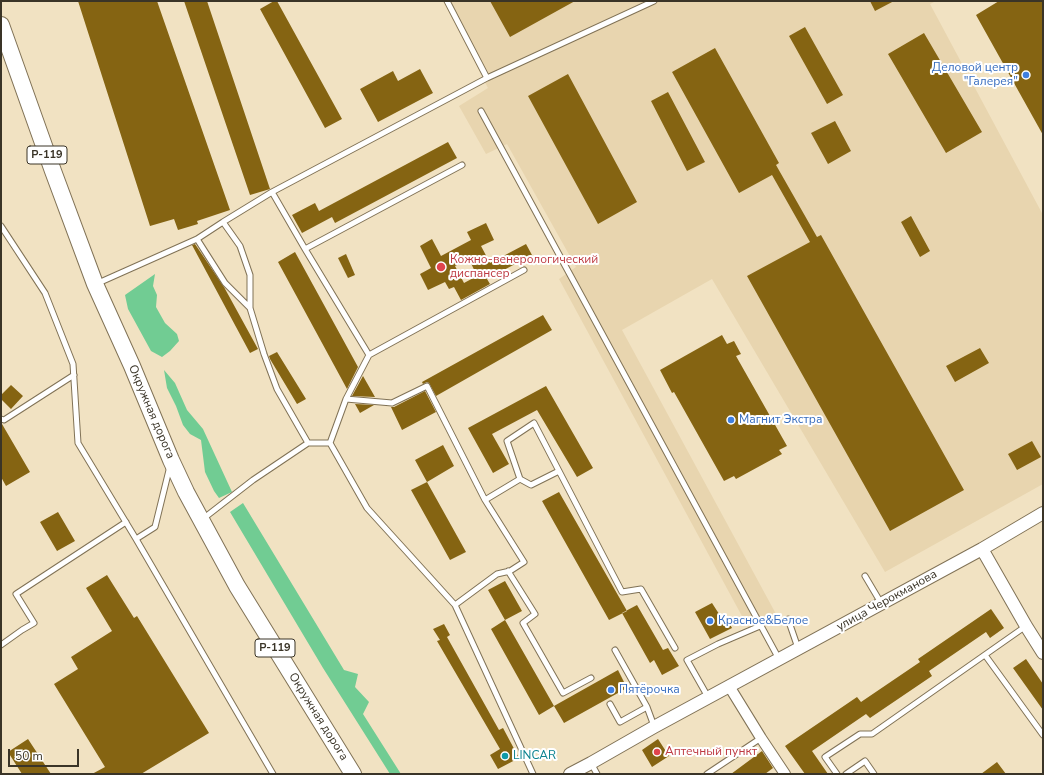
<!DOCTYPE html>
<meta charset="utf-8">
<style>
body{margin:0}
#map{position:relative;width:1044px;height:775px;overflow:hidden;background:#f1e2c2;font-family:"Nunito Sans",sans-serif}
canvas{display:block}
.frame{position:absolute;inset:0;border:2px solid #3a3427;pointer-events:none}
.scale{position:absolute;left:8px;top:749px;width:71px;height:18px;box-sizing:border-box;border:2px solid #3a3427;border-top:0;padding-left:5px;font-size:12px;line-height:14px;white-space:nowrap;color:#3a3427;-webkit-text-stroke:3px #fff;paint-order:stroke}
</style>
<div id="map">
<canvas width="1044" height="775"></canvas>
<div class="frame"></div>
<div class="scale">50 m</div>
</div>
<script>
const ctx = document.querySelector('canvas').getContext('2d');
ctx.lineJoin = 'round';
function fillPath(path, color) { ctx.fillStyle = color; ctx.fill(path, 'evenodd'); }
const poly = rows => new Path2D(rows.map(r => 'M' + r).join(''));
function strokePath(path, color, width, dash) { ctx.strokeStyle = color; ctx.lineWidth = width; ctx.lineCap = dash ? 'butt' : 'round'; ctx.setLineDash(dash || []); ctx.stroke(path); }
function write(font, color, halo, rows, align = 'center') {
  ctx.font = font + ' "Nunito Sans",sans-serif'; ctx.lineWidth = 4; ctx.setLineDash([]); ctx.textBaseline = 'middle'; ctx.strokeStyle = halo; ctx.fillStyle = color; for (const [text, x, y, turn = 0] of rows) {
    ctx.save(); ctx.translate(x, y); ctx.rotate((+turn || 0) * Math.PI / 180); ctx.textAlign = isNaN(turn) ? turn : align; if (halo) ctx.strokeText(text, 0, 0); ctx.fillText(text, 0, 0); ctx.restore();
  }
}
fillPath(poly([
 [443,1,936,1,930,4,1043,215,1043,484,885,572,712,279,622,330,776,614,749,629,559,279,576,267,507,144,486,154,459,106,488,88]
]), '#e8d5af');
fillPath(poly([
 [155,274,153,286,157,295,156,307,165,323,177,334,179,341,170,351,162,357,151,351,128,309,125,295],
 [164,370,175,383,187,410,203,429,232,492,219,498,214,491,205,472,201,440,190,434,183,425,176,406,167,388],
 [243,503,344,670,358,674,355,687,369,702,363,714,401,774,390,774,323,668,230,512]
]), '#71cc93');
fillPath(poly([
 [78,1,157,1,230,210,197,221,198,224,178,230,174,219,150,226],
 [184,1,207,1,270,189,250,195],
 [274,1,277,1,342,119,325,128,260,9],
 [490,1,575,1,510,37],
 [870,1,894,1,875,11],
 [999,1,1043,1,1043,135,976,15],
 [805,27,843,95,827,104,789,36],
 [924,33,982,132,946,153,888,54],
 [715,48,779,163,776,165,817,237,821,235,964,490,890,531,747,276,810,242,772,175,739,193,672,72],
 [420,69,433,93,378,122,360,89,393,71,398,81],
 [568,74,637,202,598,224,528,96],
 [668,92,705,162,687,171,651,101],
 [835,121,851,151,828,164,811,133],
 [448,142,457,158,335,223,332,217,302,233,292,215,315,203,319,211],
 [911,216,930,251,920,257,901,222],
 [486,223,494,240,481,246,490,263,526,244,532,255,487,279,490,284,461,300,454,287,449,289,445,282,428,290,420,274,431,268,420,246,432,239,441,256,471,240,467,232],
 [469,259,477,276,464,283,455,266],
 [195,244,224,287,258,349,250,353,192,245],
 [295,252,358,367,347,389,278,262],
 [346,254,355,275,348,278,338,258],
 [543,315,552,330,436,396,429,383,427,382,423,384,422,382],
 [722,335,727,344,734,341,741,354,736,356,787,446,779,450,782,454,736,479,734,476,724,481,674,392,672,393,660,370],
 [980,348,989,363,955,382,946,366],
 [277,352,306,399,297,404,270,359,269,356],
 [363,376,375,397,352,396],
 [11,385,23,396,11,409,1,399,1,395],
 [546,386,593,468,577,477,537,410,492,434,509,464,493,473,468,428],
 [425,391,436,412,402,430,391,407,394,407],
 [355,404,374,405,360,413],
 [1,423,2,424,30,472,6,486,1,477],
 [1032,441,1041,457,1017,470,1008,454],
 [443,445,454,466,427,482,415,460],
 [427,482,466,552,450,560,411,490],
 [559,492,627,611,609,620,542,501],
 [58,512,75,541,57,551,40,522],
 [107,575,134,618,137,616,209,733,141,774,92,774,105,767,54,684,78,669,71,657,112,631,86,588],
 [505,581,522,611,505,620,488,590],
 [712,603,721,617,725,615,732,628,710,639,695,612],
 [637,605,663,650,668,648,679,666,662,675,654,660,650,663,622,613],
 [991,609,1004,628,990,638,986,632,929,671,932,676,870,718,866,714,812,751,828,774,805,774,785,746,857,697,861,702,920,662,918,659],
 [505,620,554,706,539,715,491,629],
 [444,624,450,635,447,637,499,730,503,728,519,758,498,769,490,755,500,749,437,641,440,640,433,629],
 [1026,659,1043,684,1043,710,1013,668],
 [618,670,627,688,564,723,554,706],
 [28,739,51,774,22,774,8,752],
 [658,739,669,756,652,767,642,750],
 [762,751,773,768,765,774,731,774],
 [997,762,1006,774,981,774]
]), '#856412');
const service = poly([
 [447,1,487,78],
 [481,111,779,659],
 [272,192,305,249,369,355],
 [223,222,240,246,250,275,250,308,264,354,277,389,308,443],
 [1,226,45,293,73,364,78,443,136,539,155,527,170,466],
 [197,239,225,283,250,308],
 [305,249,462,165],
 [96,284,197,239,223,222,272,192,487,78,654,1],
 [346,399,369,355,524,270],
 [1,419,4,420,74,375],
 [330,443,367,508,455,605],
 [520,479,531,485,559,471],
 [204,518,253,480,308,443,330,443,346,399,392,403,427,386,485,500],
 [136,539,273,774],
 [508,571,535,614,523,623,563,693,591,678],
 [865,576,881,603],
 [788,619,798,648],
 [1,645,22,630,34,623,16,594,126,522],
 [985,655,1043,735],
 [708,697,687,660,718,644,760,626],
 [610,704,620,722,647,707,615,650],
 [647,707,654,726],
 [591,763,597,774],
 [533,774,455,605,497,574,510,571,524,562,485,500,520,479,507,441,534,423,622,592,641,589,675,648],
 [707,774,761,738],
 [837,774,825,757,860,734,872,734,1026,626],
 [846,774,865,761,874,774]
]);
const minor = poly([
 [729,686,761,738,785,774]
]);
const tertiary = poly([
 [982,549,1026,626,1043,653],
 [570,774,591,763,654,727,982,549,1043,513]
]);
const trunk = poly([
 [1,25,53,171,95,284,132,366,171,460,186,492,237,586,353,774]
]);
strokePath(service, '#807256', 7);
strokePath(minor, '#807256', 12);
strokePath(tertiary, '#807256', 14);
strokePath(trunk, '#807256', 18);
strokePath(service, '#fff', 5);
strokePath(minor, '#fff', 10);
strokePath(tertiary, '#fff', 12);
strokePath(trunk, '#fff', 16);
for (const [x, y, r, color] of [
 [1026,75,4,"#3f7fe0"],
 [441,267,5,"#e0444e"],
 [731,420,4,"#3f7fe0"],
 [710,621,4,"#3f7fe0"],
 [611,690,4,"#3f7fe0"],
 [657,752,4,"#e0444e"],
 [505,756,4,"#0f9aa8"]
]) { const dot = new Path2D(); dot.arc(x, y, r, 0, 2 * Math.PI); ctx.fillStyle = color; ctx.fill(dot); strokePath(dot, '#fff', 1.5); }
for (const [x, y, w] of [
 [47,155,40],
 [275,648,40]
]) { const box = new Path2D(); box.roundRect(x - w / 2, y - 9, w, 18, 3); ctx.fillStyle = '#fff'; ctx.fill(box); strokePath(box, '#3a3427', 1); }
write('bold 11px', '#3a3427', null, [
 ["Р-119",47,155],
 ["Р-119",275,648]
]);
write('12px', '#366cbe', '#fff', [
 ["Деловой центр",1018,68,"right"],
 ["\"Галерея\"",1018,82,"right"],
 ["Магнит Экстра",739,420],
 ["Красное&Белое",718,621],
 ["Пятёрочка",619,690]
], 'left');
write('12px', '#be3a42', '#fff', [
 ["Кожно-венерологический",450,260],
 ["диспансер",450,274],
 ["Аптечный пункт",665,752]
], 'left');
write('12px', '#3a3427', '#fff', [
 ["Окружная дорога",151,412,67],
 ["улица Черокманова",887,601,-29],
 ["Окружная дорога",318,717,58]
]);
write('12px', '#0d838f', '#fff', [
 ["LINCAR",513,756]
], 'left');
</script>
